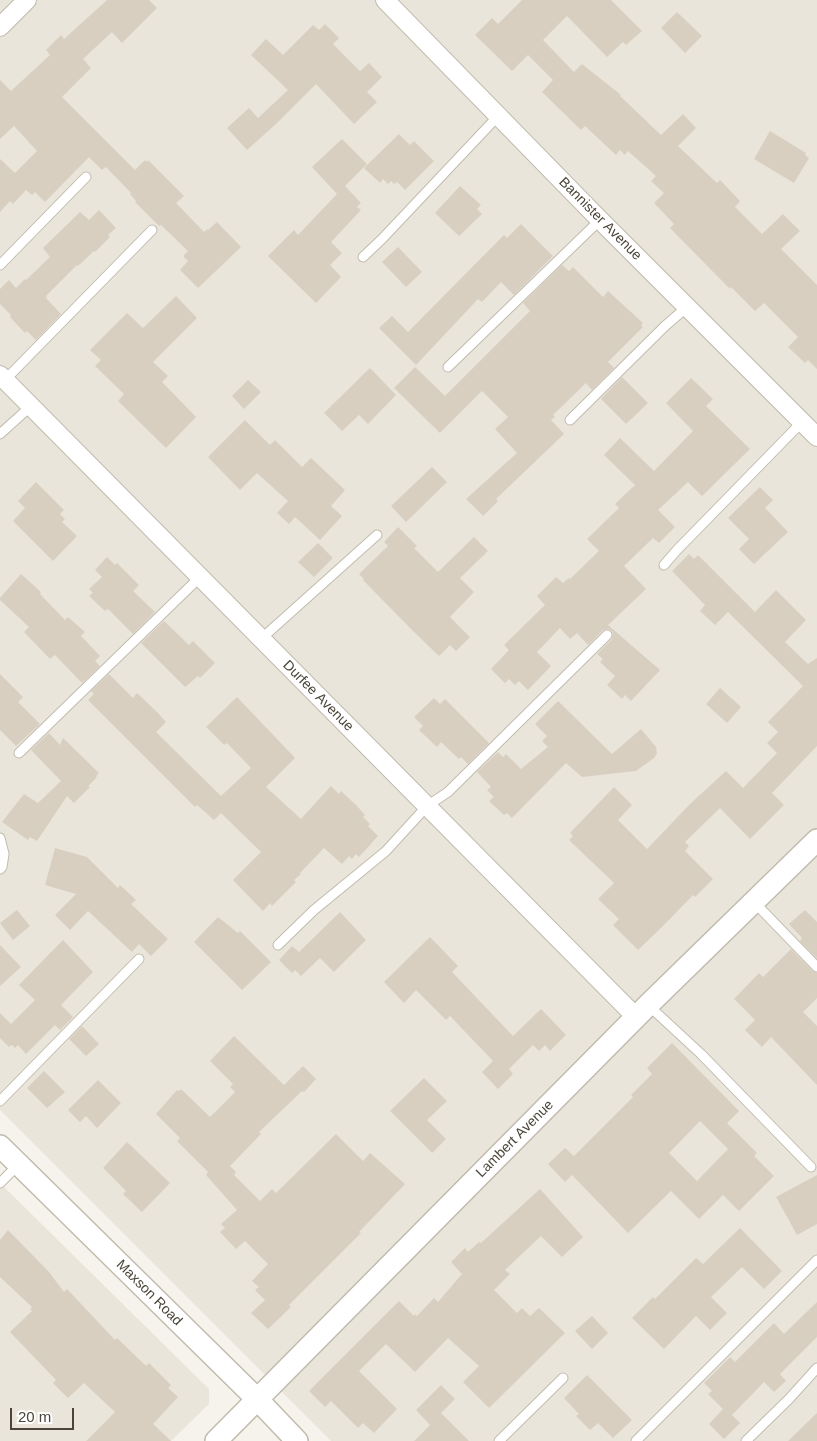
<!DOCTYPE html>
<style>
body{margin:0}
#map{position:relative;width:817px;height:1441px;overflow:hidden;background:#f6f3ec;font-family:Arial,sans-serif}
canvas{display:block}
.scale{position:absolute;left:10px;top:1408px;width:64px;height:22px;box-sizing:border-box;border:2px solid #4b4439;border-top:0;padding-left:6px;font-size:15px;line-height:18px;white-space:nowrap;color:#4b4439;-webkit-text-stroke:4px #fff;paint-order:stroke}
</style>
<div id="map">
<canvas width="817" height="1441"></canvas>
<div class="scale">20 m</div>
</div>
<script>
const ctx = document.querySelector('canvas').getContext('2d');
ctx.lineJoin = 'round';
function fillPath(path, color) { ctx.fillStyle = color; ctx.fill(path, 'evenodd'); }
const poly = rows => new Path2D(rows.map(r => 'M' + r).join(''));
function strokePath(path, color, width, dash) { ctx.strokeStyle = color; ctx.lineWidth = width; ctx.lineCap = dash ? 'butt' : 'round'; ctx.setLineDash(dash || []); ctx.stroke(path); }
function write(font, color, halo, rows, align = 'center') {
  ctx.font = font + ' Arial,sans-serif'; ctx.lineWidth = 4; ctx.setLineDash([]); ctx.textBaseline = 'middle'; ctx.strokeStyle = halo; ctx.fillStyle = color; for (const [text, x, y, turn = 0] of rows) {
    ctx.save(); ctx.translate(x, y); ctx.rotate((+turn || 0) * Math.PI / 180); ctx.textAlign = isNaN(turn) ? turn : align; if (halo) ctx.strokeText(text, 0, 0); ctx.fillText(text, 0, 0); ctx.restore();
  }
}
fillPath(poly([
 [0,0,817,0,817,1441,331,1441,0,1110],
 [0,1183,209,1389,209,1404,171,1441,0,1441]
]), '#eae5da');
fillPath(poly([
 [107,0,149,0,157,8,122,43,112,32,83,59,91,68,62,97,135,170,145,160,147,162,148,160,184,196,176,203,204,232,207,229,208,230,217,222,241,247,198,288,180,270,188,261,183,256,188,251,161,225,159,226,135,202,136,201,130,194,131,193,106,167,102,170,89,157,45,202,35,192,32,195,26,190,13,204,10,201,0,212,0,159,15,173,37,151,14,126,0,139,0,80,11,91,50,55,46,50,61,35,64,39],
 [522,0,611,0,642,31,626,45,623,42,607,57,567,16,543,40,574,72,582,64,621,95,620,96,661,135,683,114,696,128,678,146,717,183,720,180,740,201,735,207,762,234,783,214,800,231,781,249,817,285,817,369,808,360,805,363,788,347,798,337,764,303,755,311,731,287,730,289,670,228,674,224,654,203,664,193,651,181,656,176,628,151,625,155,620,150,616,155,585,126,581,130,542,92,553,80,528,55,512,71,475,35,492,18,498,24],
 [677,12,702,36,685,53,661,28],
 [325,24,339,38,333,44,360,71,369,63,382,77,367,92,377,102,354,124,316,84,276,124,247,150,227,128,249,108,258,118,288,90,251,55,266,39,283,55,313,25,319,30],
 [770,131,806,153,805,155,809,158,794,183,754,159],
 [399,134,410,145,414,141,434,161,405,190,397,182,394,184,391,181,388,184,383,179,380,183,364,168],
 [342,139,367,164,345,186,361,203,357,207,361,210,331,242,342,253,330,265,341,277,316,303,268,256,294,230,298,235,337,194,312,167],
 [460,186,481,205,477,209,482,214,459,236,435,213],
 [99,210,116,228,108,235,110,237,95,252,94,251,78,266,77,265,46,296,47,297,46,298,61,314,36,340,27,331,25,333,10,317,11,315,0,304,0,289,9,280,16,288,25,279,26,280,50,257,43,248,80,212,89,220],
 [521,224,553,256,514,295,501,282,482,302,478,299,416,365,379,328,392,316,408,332,504,235,507,238],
 [398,247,422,272,406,287,382,262],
 [562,265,569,271,573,267,603,297,608,291,643,323,641,325,643,327,608,362,614,368,592,390,586,383,553,415,555,417,551,420,564,434,496,499,498,501,483,516,466,499,517,453,495,429,508,417,482,391,440,433,394,388,415,367,445,396,530,311,523,303],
 [176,296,197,318,153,362,168,376,162,382,196,417,166,448,118,401,124,394,95,366,101,360,90,350,127,313,143,328],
 [370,368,396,395,368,424,359,415,342,431,324,413],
 [622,377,648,403,626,424,601,399],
 [691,378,713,399,706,406,750,449,702,496,688,482,658,510,675,527,659,543,653,538,624,566,646,589,608,625,660,670,631,701,625,695,622,699,607,685,615,676,600,662,603,659,597,654,612,639,613,634,612,631,608,629,603,630,588,645,577,633,570,639,560,628,537,652,551,666,528,690,519,681,515,685,509,679,505,683,491,669,509,650,504,645,545,605,537,596,556,577,563,583,569,578,570,579,599,551,587,539,619,508,615,504,635,485,604,455,620,438,654,471,693,431,666,403],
 [248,380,261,392,244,409,232,396],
 [245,420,270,445,275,440,302,467,311,458,345,490,331,506,342,516,320,540,295,517,289,524,277,513,288,501,257,473,240,490,208,457],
 [432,467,447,482,406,522,391,506],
 [36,482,64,510,60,514,65,519,62,522,77,536,53,561,13,521,25,508,18,501],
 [760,487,773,500,765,508,788,532,754,564,739,549,749,539,728,518],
 [398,527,417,546,414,548,438,572,474,537,488,551,460,578,474,592,450,617,470,637,456,651,450,645,439,656,412,630,363,580,364,579,359,574,388,546,384,542],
 [318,543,333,558,314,577,298,562],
 [689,554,694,559,698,555,755,612,776,590,806,620,785,642,808,664,817,658,817,746,772,793,784,805,750,839,720,808,685,842,689,846,685,851,713,879,695,897,693,895,663,926,638,950,613,925,619,919,598,899,614,883,569,840,573,836,570,833,614,787,632,805,618,820,647,849,690,804,726,771,743,788,777,753,767,743,778,732,768,722,803,686,728,612,715,625,700,611,705,605,672,571],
 [107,557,115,565,117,563,139,585,133,591,155,612,133,634,108,609,105,611,89,596,93,593,89,589,102,577,95,570],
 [21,574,41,592,40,594,65,620,68,617,85,632,81,636,100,656,95,661,100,666,82,683,55,655,50,659,24,632,29,627,0,600,0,598],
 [164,621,189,645,193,641,215,663,200,678,198,676,185,687,141,643],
 [0,674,23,697,18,702,40,724,16,746,0,730],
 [109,674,133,698,137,693,157,712,166,722,156,732,221,796,251,768,227,743,224,745,206,727,237,697,295,758,266,787,301,819,331,786,339,794,341,791,357,806,365,815,363,817,370,824,368,826,378,836,359,857,356,854,352,859,349,856,342,864,324,848,300,873,301,874,294,880,296,882,272,906,270,903,263,911,233,880,261,852,221,813,214,820,197,805,195,807,88,700,94,694,91,691],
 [720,688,741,707,727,723,706,704],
 [434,698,440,704,445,699,489,743,468,764,461,757,459,759,441,742,437,747,419,730,423,726,414,717],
 [558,701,612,754,641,729,656,747,657,753,654,758,636,771,582,777,566,763,512,818,507,813,504,815,489,801,494,797,487,790,491,787,477,772,498,752,503,757,506,754,521,769,548,747,542,741,547,736,535,724],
 [49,733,60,745,63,738,99,773,96,776,97,777,88,786,90,787,74,803,67,796,37,841,30,837,28,840,2,822,24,794,38,803,61,781,31,750],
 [55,848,87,857,118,888,120,885,136,900,131,904,168,939,151,956,139,944,132,952,88,911,70,930,55,915,76,894,45,885],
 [17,910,30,926,13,940,0,923],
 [805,910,817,922,817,958,800,941,802,938,789,924],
 [340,912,366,940,334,972,320,958,301,976,295,970,292,973,279,960,292,946,299,952],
 [218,917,238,933,240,931,271,962,242,990,194,942],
 [430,937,458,966,452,972,513,1036,541,1009,566,1035,550,1051,545,1045,539,1051,533,1045,509,1069,513,1074,498,1089,482,1072,493,1061,450,1016,446,1020,416,990,404,1003,384,982],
 [63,940,93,972,61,1005,73,1017,60,1030,55,1025,26,1054,18,1045,15,1048,12,1045,9,1047,0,1038,0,1013,11,1024,35,1000,19,985],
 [0,945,21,967,0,986],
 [791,949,813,971,817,973,817,998,803,1012,817,1026,817,1085,771,1037,762,1047,745,1030,755,1020,734,999,759,973,763,977],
 [82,1026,99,1044,86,1056,69,1039],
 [234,1036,284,1085,303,1066,316,1079,304,1092,302,1091,259,1132,261,1134,230,1166,236,1172,234,1175,260,1201,272,1189,276,1193,336,1134,363,1161,370,1153,405,1184,359,1232,361,1233,289,1305,291,1307,268,1329,251,1313,265,1300,255,1290,259,1287,252,1281,268,1264,245,1241,236,1249,220,1232,225,1228,221,1224,237,1210,206,1175,208,1172,177,1141,180,1138,156,1114,177,1090,179,1091,181,1089,210,1117,235,1092,230,1087,233,1084,210,1061],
 [672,1043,739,1111,727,1123,757,1153,754,1156,774,1176,739,1211,723,1195,699,1219,671,1191,628,1233,572,1175,565,1182,548,1164,565,1148,574,1156,633,1097,631,1095,652,1074,647,1068],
 [700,1121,728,1149,697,1181,669,1153],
 [44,1071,65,1092,47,1108,27,1088],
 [424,1078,447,1101,427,1120,446,1139,432,1153,390,1111],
 [98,1080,121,1103,97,1128,86,1116,80,1122,68,1110],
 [127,1142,170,1183,142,1212,123,1194,126,1191,103,1168],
 [817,1175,817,1224,797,1235,776,1197],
 [540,1189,583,1237,562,1257,541,1236,505,1270,510,1274,494,1290,517,1313,522,1308,530,1316,539,1308,565,1333,489,1408,463,1382,479,1366,448,1338,415,1372,386,1344,359,1371,397,1409,374,1433,363,1423,358,1428,331,1401,325,1407,309,1391,399,1301,414,1316,415,1314,417,1316,434,1298,438,1302,462,1274,451,1262,465,1248,468,1252,479,1242,481,1243],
 [740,1228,782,1271,764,1289,742,1267,711,1297,727,1313,710,1330,696,1316,664,1349,632,1318,653,1297,655,1299,696,1258,703,1264],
 [8,1230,49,1272,64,1292,67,1289,115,1340,117,1338,146,1366,149,1363,171,1385,168,1388,178,1397,153,1424,171,1441,86,1441,115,1412,84,1383,68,1398,53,1383,56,1380,10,1332,32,1311,30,1309,32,1307,0,1277,0,1240],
 [817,1302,817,1337,780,1374,786,1381,774,1392,764,1382,732,1415,740,1423,724,1439,709,1424,723,1409,708,1394,712,1391,704,1383,730,1357,735,1362,774,1323,784,1334],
 [592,1316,608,1333,592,1349,575,1331],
 [587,1375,632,1420,613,1438,598,1423,590,1430,576,1416,579,1414,564,1398],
 [441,1385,455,1399,441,1413,469,1441,414,1441,430,1425,416,1410],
 [817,1413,817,1441,788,1441]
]), '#d8cfc1');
const service = poly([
 [363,257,382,239,499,115],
 [0,265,86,177],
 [448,367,600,220],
 [5,380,152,230],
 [570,420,665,326,687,307],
 [0,434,31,406],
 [664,565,677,550,802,422],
 [261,639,377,535],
 [19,753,200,577],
 [0,838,4,854,2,867,0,869],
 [754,902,817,967],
 [278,945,314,910,386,851,427,806,448,792,607,635],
 [648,1005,701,1054,811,1167],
 [0,1101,139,959],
 [0,1183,18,1165],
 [499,1441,563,1378],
 [636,1441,817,1260],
 [746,1441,789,1399,817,1368]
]);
const minor = poly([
 [385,0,600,220,817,437],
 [0,27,27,0],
 [0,375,636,1017]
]);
const tertiary = poly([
 [0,1146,258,1400,297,1441],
 [216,1441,648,1005,817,840]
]);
strokePath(service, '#c2bbae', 11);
strokePath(minor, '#c2bbae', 20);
strokePath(tertiary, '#c2bbae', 24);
strokePath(service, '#fff', 9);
strokePath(minor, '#fff', 18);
strokePath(tertiary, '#fff', 21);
write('14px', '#4b4439', '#fff', [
 ["Bannister Avenue",600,219,45],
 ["Durfee Avenue",318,696,45],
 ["Lambert Avenue",515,1139,-45],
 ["Maxson Road",149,1293,45]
]);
</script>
